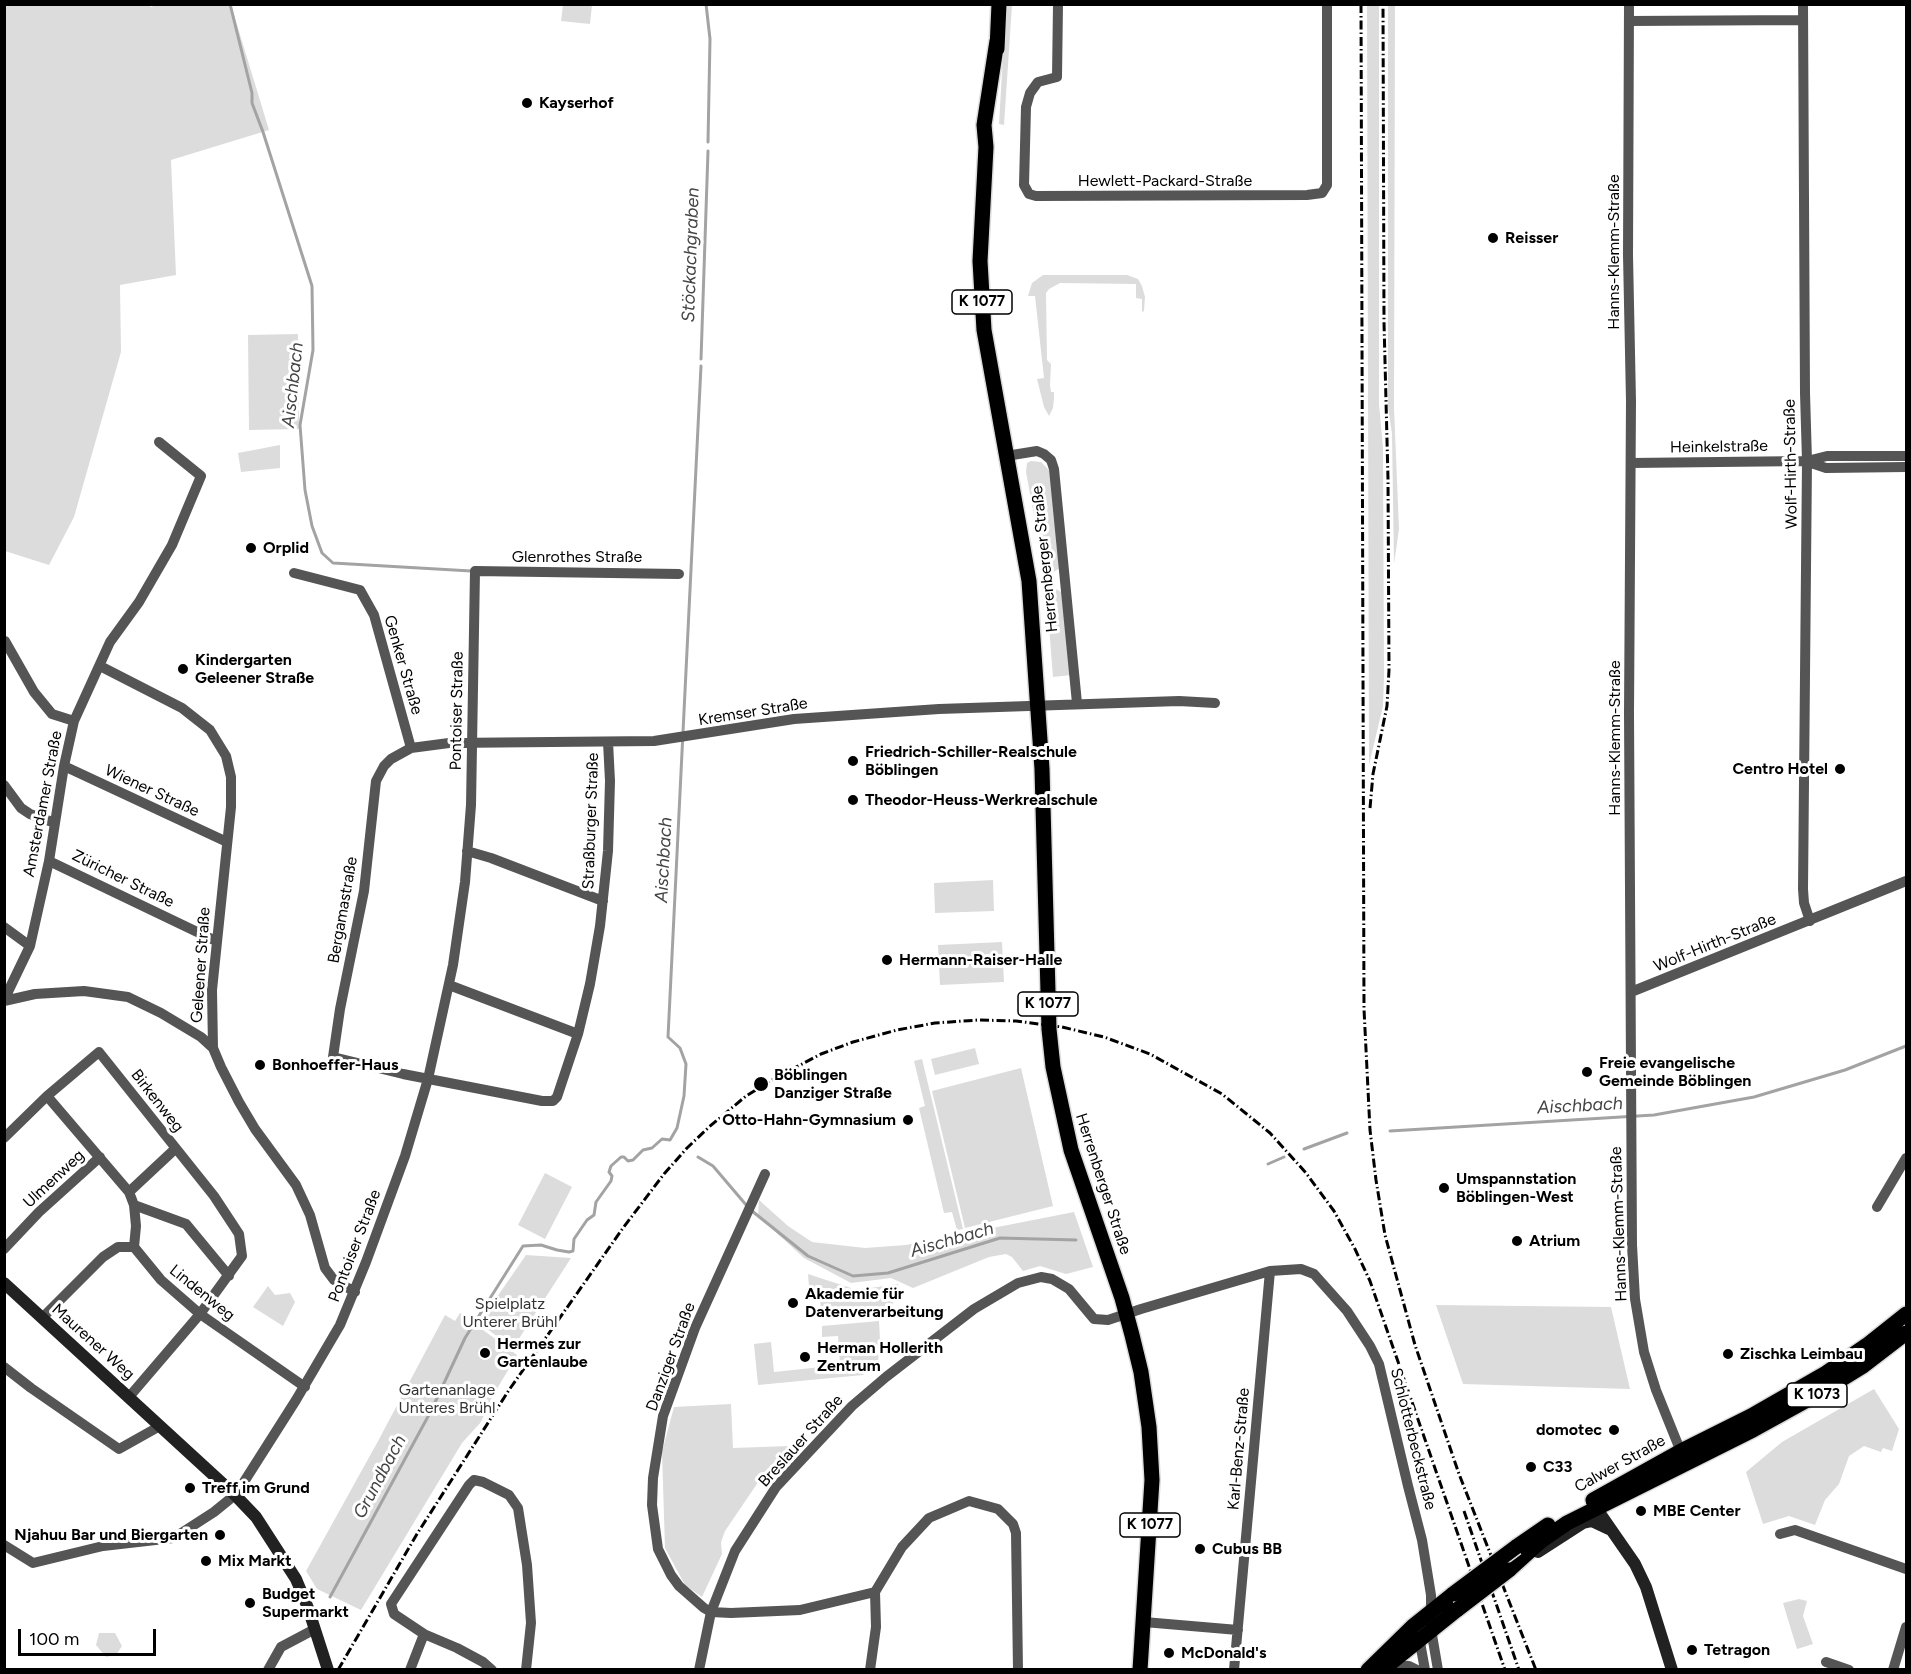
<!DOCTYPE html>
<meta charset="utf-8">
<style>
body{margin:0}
#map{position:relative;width:1911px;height:1674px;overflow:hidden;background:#fff;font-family:Figtree,sans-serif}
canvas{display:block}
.frame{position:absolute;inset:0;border:6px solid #000;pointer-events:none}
.scale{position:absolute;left:18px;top:1629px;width:138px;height:27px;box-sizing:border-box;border:3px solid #000;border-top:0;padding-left:8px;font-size:18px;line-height:21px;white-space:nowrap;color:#000;-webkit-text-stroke:4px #fff;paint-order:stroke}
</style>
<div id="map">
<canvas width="1911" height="1674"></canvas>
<div class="frame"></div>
<div class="scale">100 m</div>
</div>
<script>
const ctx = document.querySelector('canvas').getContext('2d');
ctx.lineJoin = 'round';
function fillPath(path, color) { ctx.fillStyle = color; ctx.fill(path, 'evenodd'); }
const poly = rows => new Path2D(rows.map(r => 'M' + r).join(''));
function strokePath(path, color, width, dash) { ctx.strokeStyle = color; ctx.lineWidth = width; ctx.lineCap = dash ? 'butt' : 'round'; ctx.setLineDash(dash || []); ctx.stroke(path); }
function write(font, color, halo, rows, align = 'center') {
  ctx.font = font + ' Figtree,sans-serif'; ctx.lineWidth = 6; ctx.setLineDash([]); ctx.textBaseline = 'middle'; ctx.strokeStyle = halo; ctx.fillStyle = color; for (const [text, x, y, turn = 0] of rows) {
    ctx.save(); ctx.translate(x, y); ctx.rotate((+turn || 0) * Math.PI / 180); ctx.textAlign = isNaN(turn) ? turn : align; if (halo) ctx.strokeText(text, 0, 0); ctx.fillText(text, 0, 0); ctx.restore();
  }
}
fillPath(poly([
 [148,4,151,7,158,4,231,5,269,130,171,160,176,275,120,285,121,352,74,517,49,565,5,551,5,5],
 [563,5,592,5,590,24,561,21],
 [1006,5,1012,5,1004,125,999,124],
 [1367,5,1379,5,1379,404,1383,448,1384,677,1383,706,1369,765],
 [1388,5,1395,5,1394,408,1399,529,1394,564,1392,434,1388,406],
 [1043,275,1127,275,1138,279,1142,286,1145,297,1144,311,1142,312,1142,299,1136,298,1136,284,1060,283,1049,289,1046,293,1047,360,1051,364,1050,385,1051,392,1054,392,1054,398,1053,408,1049,416,1044,407,1037,379,1044,378,1035,296,1028,296,1032,283],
 [298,334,299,429,249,430,248,335],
 [280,445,280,468,241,472,238,453],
 [1031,461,1041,462,1050,471,1060,568,1052,573,1053,584,1046,585,1042,563,1046,562,1045,555,1041,553,1026,472,1027,463],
 [1046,588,1054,588,1063,593,1071,675,1053,677],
 [993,880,994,911,935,913,934,883],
 [1002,942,1004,982,940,985,938,945],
 [975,1048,979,1064,935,1075,931,1059],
 [922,1059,963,1229,957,1230,952,1212,944,1213,919,1108,925,1106,914,1061],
 [1021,1068,1053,1206,965,1228,932,1091],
 [545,1173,572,1187,545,1239,518,1225],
 [759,1200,788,1226,812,1242,865,1248,906,1245,1074,1212,1093,1267,1066,1274,1040,1266,1023,1271,1012,1257,1006,1254,989,1257,913,1288,891,1278,851,1283,804,1258,758,1216],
 [526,1255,571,1258,513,1348,479,1323],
 [808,1274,857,1290,898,1284,899,1289,888,1314,822,1320,820,1298,810,1299],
 [268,1286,275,1295,290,1293,295,1302,283,1326,253,1307],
 [1436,1305,1611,1307,1630,1389,1463,1384],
 [460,1313,517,1355,491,1399,481,1422,462,1443,361,1610,317,1589,306,1571,377,1443,445,1315,455,1321],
 [879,1321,880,1340,878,1362,863,1375,758,1385,754,1344,771,1342,774,1372,840,1365,838,1336,822,1337,822,1326],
 [1874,1389,1899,1429,1892,1451,1883,1448,1881,1452,1864,1446,1849,1456,1839,1484,1825,1500,1815,1525,1789,1516,1763,1524,1746,1472,1782,1442],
 [731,1404,733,1448,790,1446,765,1472,725,1531,721,1542,722,1554,702,1597,685,1585,665,1548,662,1452,674,1407],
 [1799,1599,1807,1601,1803,1616,1813,1644,1797,1649,1783,1603],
 [99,1633,115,1633,122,1646,116,1655,106,1657,96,1645]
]), '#dcdcdc');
strokePath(poly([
 [230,4,252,93,252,103,263,132,312,286,313,350,300,425,305,490,312,526,322,553,333,563,471,571],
 [706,4,710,39,708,142],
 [701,359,708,151],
 [1390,1131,1654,1115,1754,1097,1845,1070,1906,1046],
 [1304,1149,1347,1133],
 [698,1157,713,1166,747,1206],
 [1268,1164,1284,1157],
 [752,1211,808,1256,853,1276,888,1273,1000,1238,1076,1240],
 [330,1597,431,1411,465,1338,523,1246,541,1245,557,1250,569,1252,573,1251,574,1239,587,1220,594,1215,596,1202,611,1181,612,1176,609,1172,611,1166,621,1157,624,1157,628,1161,633,1160,643,1150,652,1148,662,1139,670,1140,677,1128,684,1096,686,1064,680,1048,668,1037,701,366]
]), '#a3a3a3', 3);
const primary = poly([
 [997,41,984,125,986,147,980,261,984,330,1029,581,1042,769,1049,1029,1053,1067,1071,1150,1122,1298,1132,1335,1141,1372,1149,1427,1152,1480,1140,1670],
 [997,49,999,4],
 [1593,1500,1681,1451,1751,1416,1826,1373,1867,1345,1906,1314],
 [1516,1547,1548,1525],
 [1509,1570,1541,1541,1567,1523,1753,1430,1811,1398,1863,1366,1906,1333],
 [1368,1670,1413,1626,1453,1594],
 [1382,1670,1458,1609]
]);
strokePath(primary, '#dbdbdb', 18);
strokePath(poly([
 [1058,4,1057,77,1038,82,1030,93,1026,107,1024,185,1029,194,1036,196,1307,195,1322,193,1327,185,1327,4],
 [1629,4,1628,255,1631,401,1629,713,1632,1245,1635,1299,1644,1352,1656,1390,1683,1457],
 [1803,4,1805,393,1807,461,1803,889,1804,903,1810,921],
 [1629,21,1803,20],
 [1006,456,1037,451,1044,454,1051,460,1054,469,1077,703],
 [1808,462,1826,468,1906,467],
 [1631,463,1807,461,1827,456,1906,456],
 [294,573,360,590,374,615,411,748],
 [5,641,34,692,52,714,74,721],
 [100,666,182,708,210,730,226,756,231,777,231,807,212,990,213,1048,221,1067,239,1102,255,1129,296,1185,310,1215,325,1268,334,1280,355,1292],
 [608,742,610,781,608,851,600,926,590,984,578,1034,557,1097,553,1101,542,1101,403,1074,333,1057,340,1009,364,891,376,781,384,766,391,759,411,748,449,743,654,741,794,719,939,709,1179,701,1215,703],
 [64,766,227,842],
 [4,785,21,808,30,814,55,823],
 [467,851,491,858,603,901],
 [49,861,216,941],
 [4,927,30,946],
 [449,985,578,1034],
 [1631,992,1906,881],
 [4,1000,30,946,49,861,64,766,74,721,110,642,139,602,172,545,201,476,159,442],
 [4,1001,35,994,84,991,128,997,161,1013,201,1037,213,1048],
 [47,1096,129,1192,134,1205,136,1226,134,1247,161,1280,200,1314,305,1387],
 [4,1138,47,1096,99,1052,214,1196,239,1234,242,1256,200,1314,129,1397],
 [765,1174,695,1328,663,1416,653,1478,652,1505,658,1549,671,1575,679,1586,704,1608,711,1612,731,1613,800,1610,875,1592,902,1547,929,1518,969,1501,998,1509,1013,1524,1016,1533,1018,1670],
 [129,1192,175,1149],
 [134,1205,186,1224,229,1276],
 [1877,1207,1906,1158],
 [4,1249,39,1212,100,1157],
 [42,1318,103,1257,118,1247,134,1247],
 [4,1367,31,1388,119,1449,160,1426],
 [1780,1534,1795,1530,1906,1569],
 [4,1545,33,1563,103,1546,173,1538,183,1532,214,1512,230,1499,242,1485,296,1400,340,1325,366,1262,405,1156,428,1079,453,965,465,882,471,805,475,571,679,574],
 [1144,1622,1238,1630],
 [424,1634,394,1614,391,1604,469,1485,474,1480,483,1482,509,1495,518,1508,527,1565,531,1623,526,1670],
 [1419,1637,1425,1670],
 [1826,1662,1849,1670],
 [268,1670,281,1647,315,1629],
 [410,1670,424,1634,457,1648,483,1662,492,1670],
 [699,1670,711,1612,735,1551,776,1487,852,1406,886,1377,974,1309,1018,1283,1041,1277,1052,1279,1069,1289,1094,1319,1108,1320,1141,1309,1270,1271,1301,1269,1314,1274,1347,1311,1370,1346,1379,1364,1408,1486,1422,1540,1431,1595,1431,1629,1438,1670],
 [870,1670,876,1627,875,1592],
 [1234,1670,1270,1271],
 [1395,1670,1400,1666,1409,1666,1417,1670],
 [1893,1670,1906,1627]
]), '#555', 10);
strokePath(poly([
 [4,1283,234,1494,256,1517,296,1579,308,1608,328,1670],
 [1592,1502,1635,1564,1646,1587,1672,1670],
 [1538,1552,1583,1523,1592,1521,1609,1529]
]), '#222', 12);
strokePath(primary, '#000', 15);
strokePath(poly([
 [1361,4,1364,1009,1370,1130,1376,1180,1385,1235,1415,1345,1459,1474,1536,1670],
 [1370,808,1373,774,1387,706,1389,670,1388,479,1384,322,1383,4],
 [1464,1511,1519,1670],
 [338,1670,417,1534,509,1390,623,1228,664,1174,687,1148,709,1127,746,1096,772,1080,821,1054,853,1042,897,1030,935,1023,978,1020,1016,1021,1062,1027,1104,1037,1150,1054,1222,1094,1270,1133,1306,1173,1334,1211,1355,1249,1370,1281,1505,1670]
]), '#000', 3, [9, 3, 1.5, 3]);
const primaryBridge = poly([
 [1453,1594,1516,1547],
 [1458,1609,1509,1570]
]);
strokePath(primaryBridge, '#dbdbdb', 18, []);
strokePath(primaryBridge, '#000', 15);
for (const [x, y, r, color] of [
 [527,103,6,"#000"],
 [1493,238,6,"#000"],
 [251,548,6,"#000"],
 [183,669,6,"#000"],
 [853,761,6,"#000"],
 [1840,769,6,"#000"],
 [853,800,6,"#000"],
 [887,960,6,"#000"],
 [260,1065,6,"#000"],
 [1587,1072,6,"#000"],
 [761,1084,8,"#000"],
 [908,1120,6,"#000"],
 [1444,1188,6,"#000"],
 [1517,1241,6,"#000"],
 [793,1303,6,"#000"],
 [485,1353,6,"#000"],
 [1728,1354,6,"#000"],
 [805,1357,6,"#000"],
 [1614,1430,6,"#000"],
 [1531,1467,6,"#000"],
 [190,1488,6,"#000"],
 [1641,1511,6,"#000"],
 [220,1535,6,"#000"],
 [1200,1549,6,"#000"],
 [206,1561,6,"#000"],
 [250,1603,6,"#000"],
 [1692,1650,6,"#000"],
 [1169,1653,6,"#000"]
]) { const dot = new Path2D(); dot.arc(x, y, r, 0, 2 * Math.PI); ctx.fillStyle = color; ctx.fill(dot); strokePath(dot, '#fff', 2); }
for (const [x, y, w] of [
 [982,302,60],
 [1048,1004,60],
 [1817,1395,60],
 [1150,1525,60]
]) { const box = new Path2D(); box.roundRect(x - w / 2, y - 12, w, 24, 4.5); ctx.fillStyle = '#fff'; ctx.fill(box); strokePath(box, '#000', 1.5); }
write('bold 15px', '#000', null, [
 ["K 1077",982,302],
 ["K 1077",1048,1004],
 ["K 1073",1817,1395],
 ["K 1077",1150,1525]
]);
write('bold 16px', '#000', '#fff', [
 ["Kayserhof",539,103],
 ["Reisser",1505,238],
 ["Orplid",263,548],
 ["Kindergarten",195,660],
 ["Geleener Straße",195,678],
 ["Friedrich-Schiller-Realschule",865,752],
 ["Böblingen",865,770],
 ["Centro Hotel",1828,769,"right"],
 ["Theodor-Heuss-Werkrealschule",865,800],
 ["Hermann-Raiser-Halle",899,960],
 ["Freie evangelische",1599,1063],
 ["Gemeinde Böblingen",1599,1081],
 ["Bonhoeffer-Haus",272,1065],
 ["Böblingen",774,1075],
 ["Danziger Straße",774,1093],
 ["Otto-Hahn-Gymnasium",896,1120,"right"],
 ["Umspannstation",1456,1179],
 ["Böblingen-West",1456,1197],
 ["Atrium",1529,1241],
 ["Akademie für",805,1294],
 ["Datenverarbeitung",805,1312],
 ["Hermes zur",497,1344],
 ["Gartenlaube",497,1362],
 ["Herman Hollerith",817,1348],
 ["Zentrum",817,1366],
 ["Zischka Leimbau",1740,1354],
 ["domotec",1602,1430,"right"],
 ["C33",1543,1467],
 ["Treff im Grund",202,1488],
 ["MBE Center",1653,1511],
 ["Njahuu Bar und Biergarten",208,1535,"right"],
 ["Cubus BB",1212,1549],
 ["Mix Markt",218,1561],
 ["Budget",262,1594],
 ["Supermarkt",262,1612],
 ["Tetragon",1704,1650],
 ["McDonald's",1181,1653]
], 'left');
write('16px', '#000', '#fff', [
 ["Hewlett-Packard-Straße",1165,181],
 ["Hanns-Klemm-Straße",1614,252,-90],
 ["Heinkelstraße",1719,447,-1],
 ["Wolf-Hirth-Straße",1791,464,-91],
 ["Glenrothes Straße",577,557],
 ["Herrenberger Straße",1045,559,-96],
 ["Genker Straße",403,665,74],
 ["Pontoiser Straße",457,711,-89],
 ["Kremser Straße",753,712,-9],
 ["Hanns-Klemm-Straße",1615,738,-90],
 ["Wiener Straße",152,791,25],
 ["Amsterdamer Straße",43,804,-79],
 ["Straßburger Straße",591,821,-88],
 ["Züricher Straße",123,879,26],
 ["Bergamastraße",343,910,-80],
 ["Wolf-Hirth-Straße",1715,943,-22],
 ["Geleener Straße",201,965,-86],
 ["Birkenweg",157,1101,52],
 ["Ulmenweg",54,1179,-43],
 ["Herrenberger Straße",1103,1184,72],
 ["Hanns-Klemm-Straße",1619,1224,-92],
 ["Pontoiser Straße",355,1246,-69],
 ["Lindenweg",202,1293,39],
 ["Maurener Weg",93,1342,42],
 ["Danziger Straße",671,1357,-70],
 ["Schlotterbeckstraße",1413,1439,76],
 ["Breslauer Straße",801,1441,-48],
 ["Karl-Benz-Straße",1239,1449,-85],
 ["Calwer Straße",1620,1464,-29]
]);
write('16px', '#333', '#fff', [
 ["Spielplatz",510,1304],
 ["Unterer Brühl",510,1322],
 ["Gartenanlage",447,1390],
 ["Unteres Brühl",447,1408]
]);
write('italic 18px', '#444', '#fff', [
 ["Stöckachgraben",691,255,-88],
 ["Aischbach",293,385,-84],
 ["Aischbach",664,860,-87],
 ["Aischbach",1580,1106,-3],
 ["Aischbach",952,1240,-16],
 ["Grundbach",380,1477,-62]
]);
</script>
